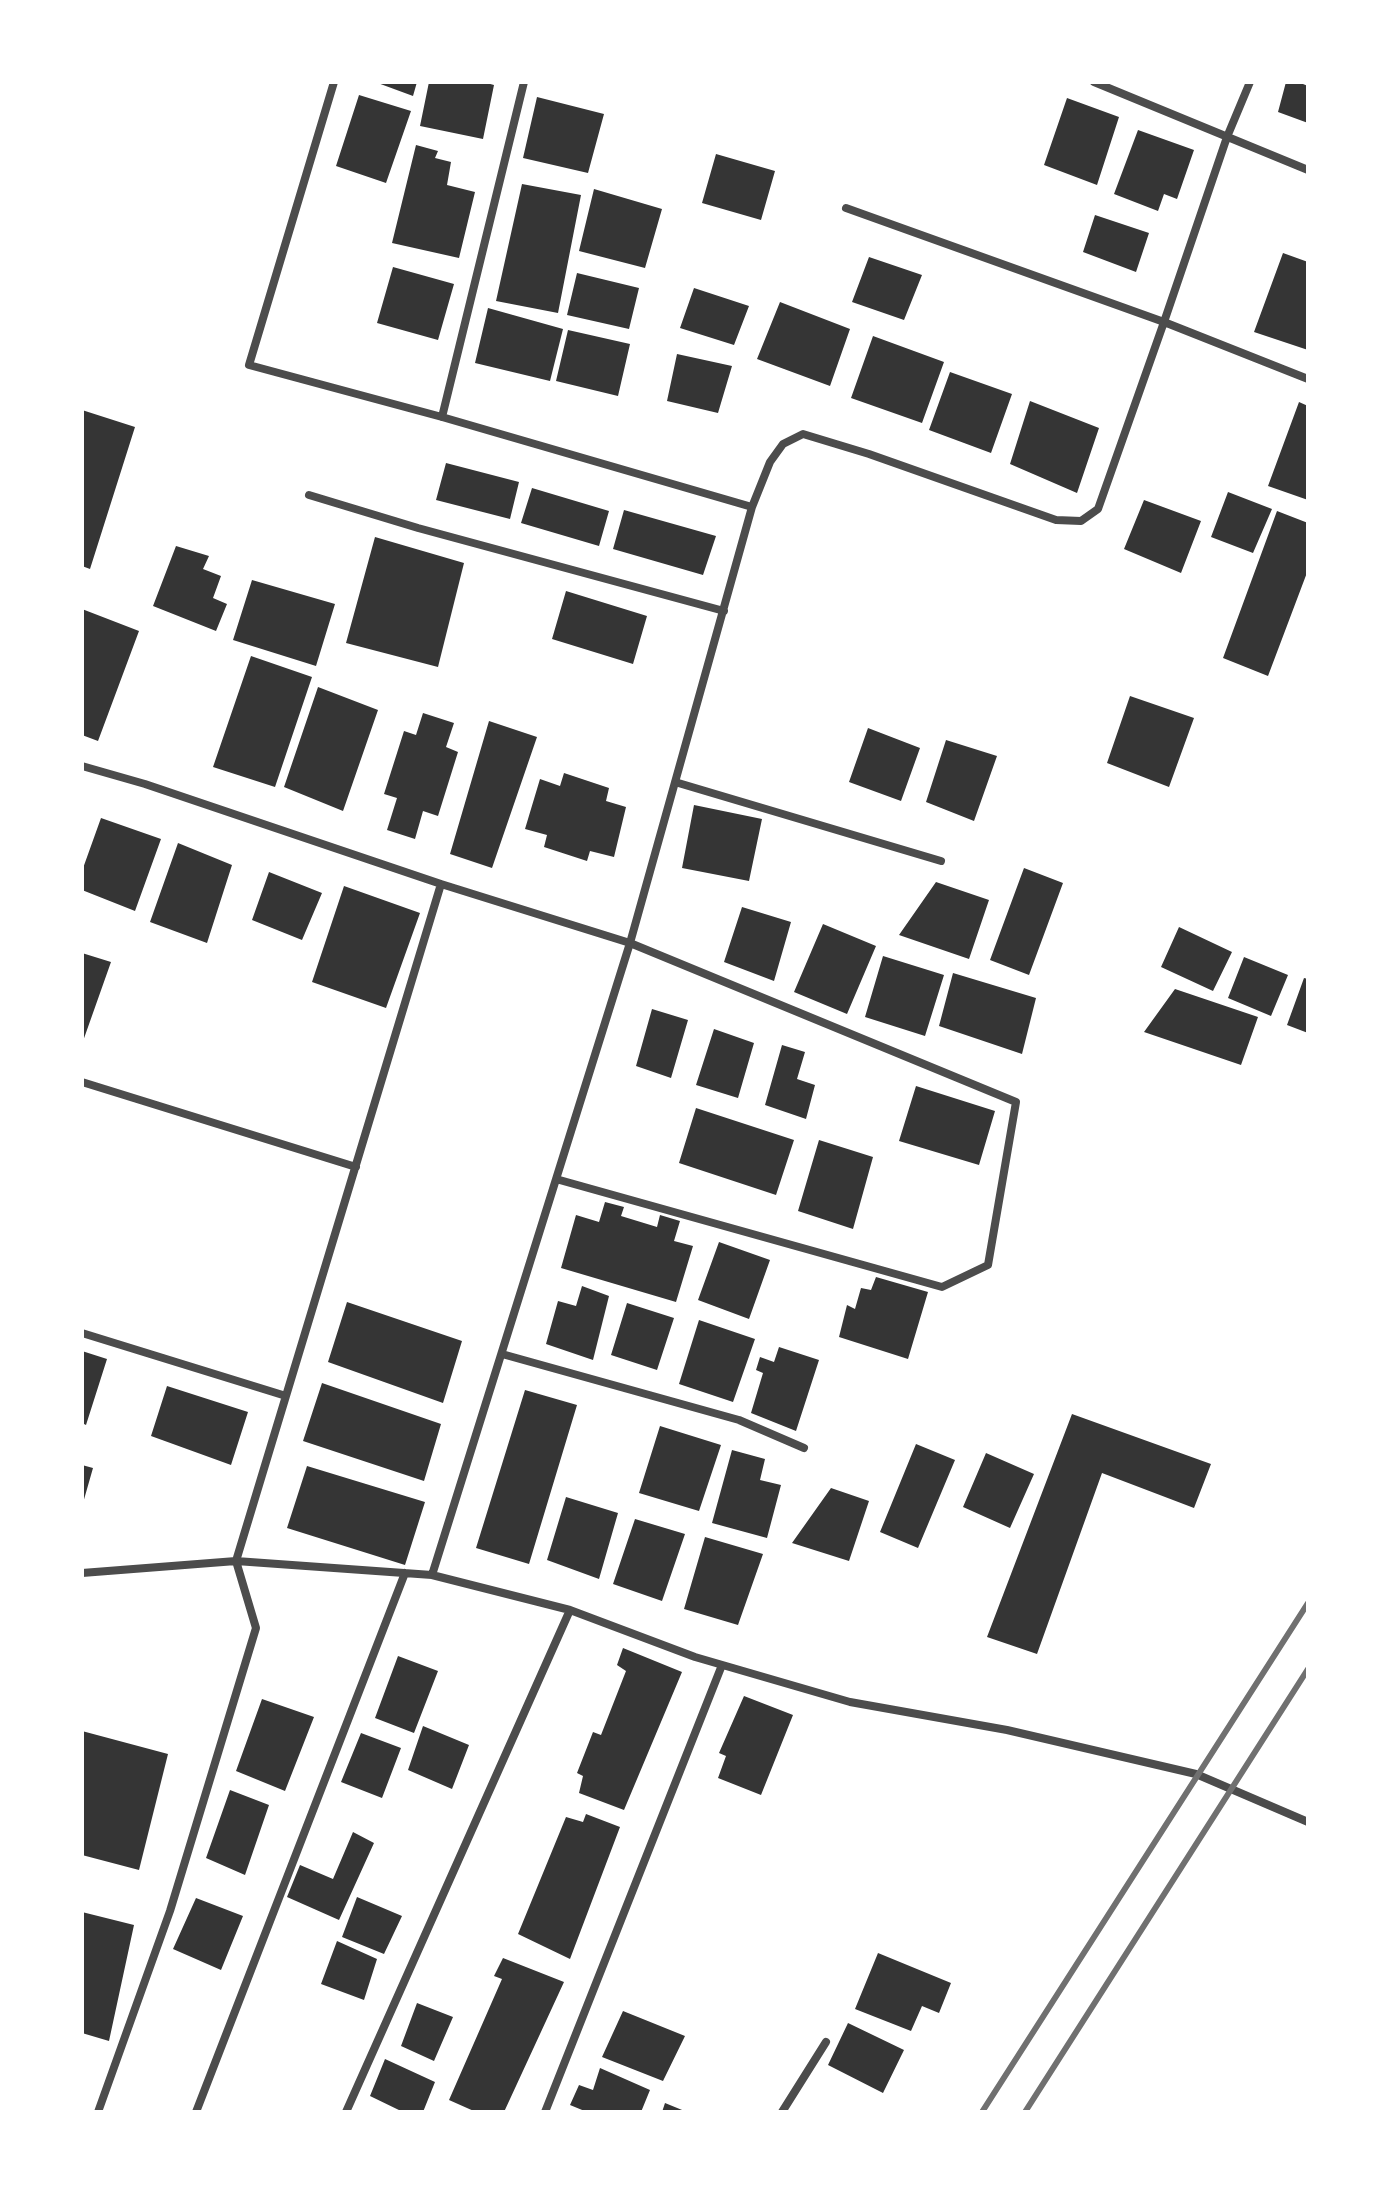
<!DOCTYPE html>
<style>
body{margin:0}
#map{position:relative;width:1390px;height:2194px;overflow:hidden;background:#fff;font-family:Montserrat,sans-serif}
canvas{display:block}
.frame{position:absolute;inset:0;border:84px solid #fff;pointer-events:none}
</style>
<div id="map">
<canvas width="1390" height="2194"></canvas>
<div class="frame"></div>
</div>
<script>
const ctx = document.querySelector('canvas').getContext('2d');
ctx.lineJoin = 'round';
function fillPath(path, color) { ctx.fillStyle = color; ctx.fill(path, 'evenodd'); }
const poly = rows => new Path2D(rows.map(r => 'M' + r).join(''));
function strokePath(path, color, width, dash) { ctx.strokeStyle = color; ctx.lineWidth = width; ctx.lineCap = dash ? 'butt' : 'round'; ctx.setLineDash(dash || []); ctx.stroke(path); }
fillPath(poly([
 [375,82,417,82,413,96],
 [429,82,483,82,494,85,483,139,420,126],
 [1286,82,1298,82,1308,86,1308,123,1278,112],
 [359,95,411,111,386,183,336,166],
 [537,97,604,114,588,173,523,158],
 [1067,98,1119,117,1097,185,1044,165],
 [1138,130,1194,150,1177,199,1164,194,1158,211,1114,194],
 [416,145,438,151,435,158,451,162,447,185,475,192,459,258,392,243],
 [716,154,775,171,761,220,702,203],
 [522,184,581,195,558,313,496,301],
 [594,189,662,209,645,268,579,251],
 [1095,215,1149,233,1136,272,1083,252],
 [1283,253,1308,262,1308,350,1254,332],
 [869,257,922,275,904,320,852,302],
 [393,267,454,284,438,340,377,323],
 [577,273,639,288,629,329,567,315],
 [694,288,749,306,734,345,680,328],
 [780,302,850,329,830,386,757,359],
 [488,308,563,329,550,381,475,363],
 [568,330,630,344,618,396,556,381],
 [873,336,944,362,922,423,851,398],
 [677,354,732,366,718,413,667,401],
 [950,372,1012,394,991,453,929,430],
 [1030,401,1099,428,1077,493,1010,464],
 [1299,402,1308,406,1308,500,1268,486],
 [82,410,135,427,90,569,82,566],
 [446,463,519,482,510,519,436,500],
 [532,488,609,511,599,546,521,523],
 [1228,492,1272,509,1253,553,1211,537],
 [1144,500,1201,521,1181,573,1124,549],
 [624,510,716,536,703,575,613,549],
 [1277,511,1308,523,1308,570,1268,676,1223,658],
 [375,537,464,563,438,667,346,643],
 [176,546,209,556,203,569,221,576,213,598,227,604,216,631,153,606],
 [252,580,335,604,316,666,233,640],
 [566,591,647,616,633,664,552,639],
 [82,609,139,631,98,741,82,735],
 [251,656,312,677,275,787,213,767],
 [318,687,378,710,343,811,284,787],
 [1130,696,1194,718,1169,787,1107,763],
 [423,713,454,723,446,747,458,752,438,816,423,811,415,839,387,830,397,798,384,794,404,731,416,735],
 [489,721,537,737,492,868,450,854],
 [868,728,920,748,901,801,849,782],
 [946,740,997,756,974,821,926,802],
 [564,773,609,788,606,801,626,807,614,857,590,851,587,861,544,847,547,835,525,829,540,779,560,786],
 [694,805,762,819,749,881,682,868],
 [101,818,161,839,135,911,82,890,82,871],
 [178,843,232,865,207,943,150,922],
 [1024,868,1063,883,1029,975,990,960],
 [269,872,322,893,302,940,252,920],
 [936,882,989,900,969,959,899,935],
 [344,886,420,913,386,1008,312,982],
 [742,907,791,922,774,981,724,962],
 [823,924,876,946,847,1014,794,992],
 [1179,927,1232,952,1213,991,1161,967],
 [82,953,111,962,82,1044],
 [883,956,944,975,925,1036,865,1017],
 [1244,957,1288,975,1271,1016,1228,998],
 [953,973,1036,998,1022,1054,939,1026],
 [1304,978,1308,979,1308,1033,1287,1025],
 [1175,989,1258,1017,1241,1065,1144,1032],
 [652,1009,688,1020,671,1078,636,1066],
 [714,1029,754,1043,738,1098,696,1085],
 [782,1045,805,1052,797,1079,815,1085,806,1119,765,1105],
 [916,1086,995,1111,979,1165,899,1141],
 [696,1108,794,1140,776,1195,679,1163],
 [819,1140,873,1157,853,1229,798,1211],
 [605,1202,624,1207,621,1216,657,1227,660,1215,680,1221,674,1241,693,1246,676,1302,561,1268,576,1215,599,1222],
 [719,1242,770,1260,749,1319,698,1300],
 [876,1277,928,1292,908,1359,839,1337,847,1305,855,1309,861,1288,871,1290],
 [582,1286,609,1296,593,1360,546,1344,558,1301,576,1306],
 [347,1302,462,1341,443,1403,328,1362],
 [627,1303,674,1318,657,1370,611,1355],
 [699,1320,755,1339,733,1402,679,1384],
 [779,1347,819,1360,796,1431,751,1413,763,1373,756,1370,760,1357,774,1362],
 [82,1351,107,1359,86,1425,82,1423],
 [322,1383,441,1424,424,1481,303,1441],
 [167,1386,248,1412,231,1465,151,1436],
 [525,1390,577,1405,529,1564,476,1548],
 [1072,1414,1211,1464,1194,1508,1102,1473,1037,1654,987,1637],
 [660,1426,721,1445,699,1511,639,1493],
 [916,1444,955,1460,918,1548,880,1532],
 [732,1450,765,1459,760,1480,781,1485,767,1538,712,1523],
 [986,1453,1034,1474,1010,1528,963,1507],
 [82,1465,93,1468,83,1503,82,1503],
 [307,1466,425,1502,405,1565,287,1528],
 [831,1488,869,1501,849,1561,792,1543],
 [566,1497,618,1513,599,1579,547,1560],
 [635,1519,685,1534,662,1601,613,1584],
 [705,1537,763,1554,738,1625,684,1609],
 [623,1648,682,1672,624,1810,579,1793,583,1776,577,1773,593,1732,601,1735,626,1671,617,1665],
 [398,1656,438,1671,414,1733,375,1718],
 [744,1696,793,1715,761,1795,718,1778,726,1756,719,1753],
 [262,1699,314,1717,285,1791,236,1771],
 [423,1726,469,1745,452,1789,408,1770],
 [82,1731,168,1754,139,1870,82,1855],
 [361,1733,401,1748,382,1798,341,1782],
 [230,1790,269,1805,245,1875,206,1858],
 [586,1814,620,1827,570,1959,518,1934,566,1817,583,1822],
 [353,1832,374,1843,339,1920,287,1897,300,1865,333,1879],
 [357,1897,402,1916,384,1954,342,1937],
 [196,1898,243,1916,221,1970,173,1949],
 [82,1912,134,1925,109,2041,82,2033],
 [337,1941,377,1959,364,2000,321,1984],
 [878,1953,951,1983,939,2013,922,2006,911,2031,855,2009],
 [503,1958,564,1982,504,2112,476,2112,449,2100,502,1979,494,1976],
 [417,2003,453,2017,434,2061,401,2046],
 [623,2011,685,2036,663,2081,602,2057],
 [848,2023,904,2050,883,2093,828,2065],
 [385,2059,435,2082,423,2112,403,2112,370,2096],
 [600,2068,650,2090,641,2112,587,2112,570,2105,579,2085,593,2090],
 [665,2103,687,2112,662,2112]
]), '#353535');
strokePath(poly([
 [334,82,249,365,442,417,752,507],
 [1094,82,1308,170],
 [846,208,1164,322,1227,137,1250,82],
 [442,417,524,82],
 [309,495,418,528,724,611],
 [82,766,145,784,441,884,236,1561,256,1628,170,1911,98,2112],
 [675,782,941,861],
 [441,884,630,943,1016,1102,988,1265,942,1287,556,1179],
 [82,1082,356,1167],
 [82,1333,286,1396],
 [502,1354,739,1420,804,1448],
 [82,1573,236,1561,432,1575,570,1610,695,1657,850,1702,1007,1730,1196,1774,1308,1822],
 [432,1575,630,943,752,507,770,462,783,444,803,434,869,454,1056,520,1081,521,1098,509,1164,322,1308,379],
 [196,2112,405,1573],
 [346,2112,570,1610],
 [545,2112,722,1665],
 [782,2112,826,2042]
]), '#4c4c4c', 8);
strokePath(poly([
 [982,2112,1308,1603],
 [1025,2112,1308,1669]
]), '#707070', 6);
</script>
